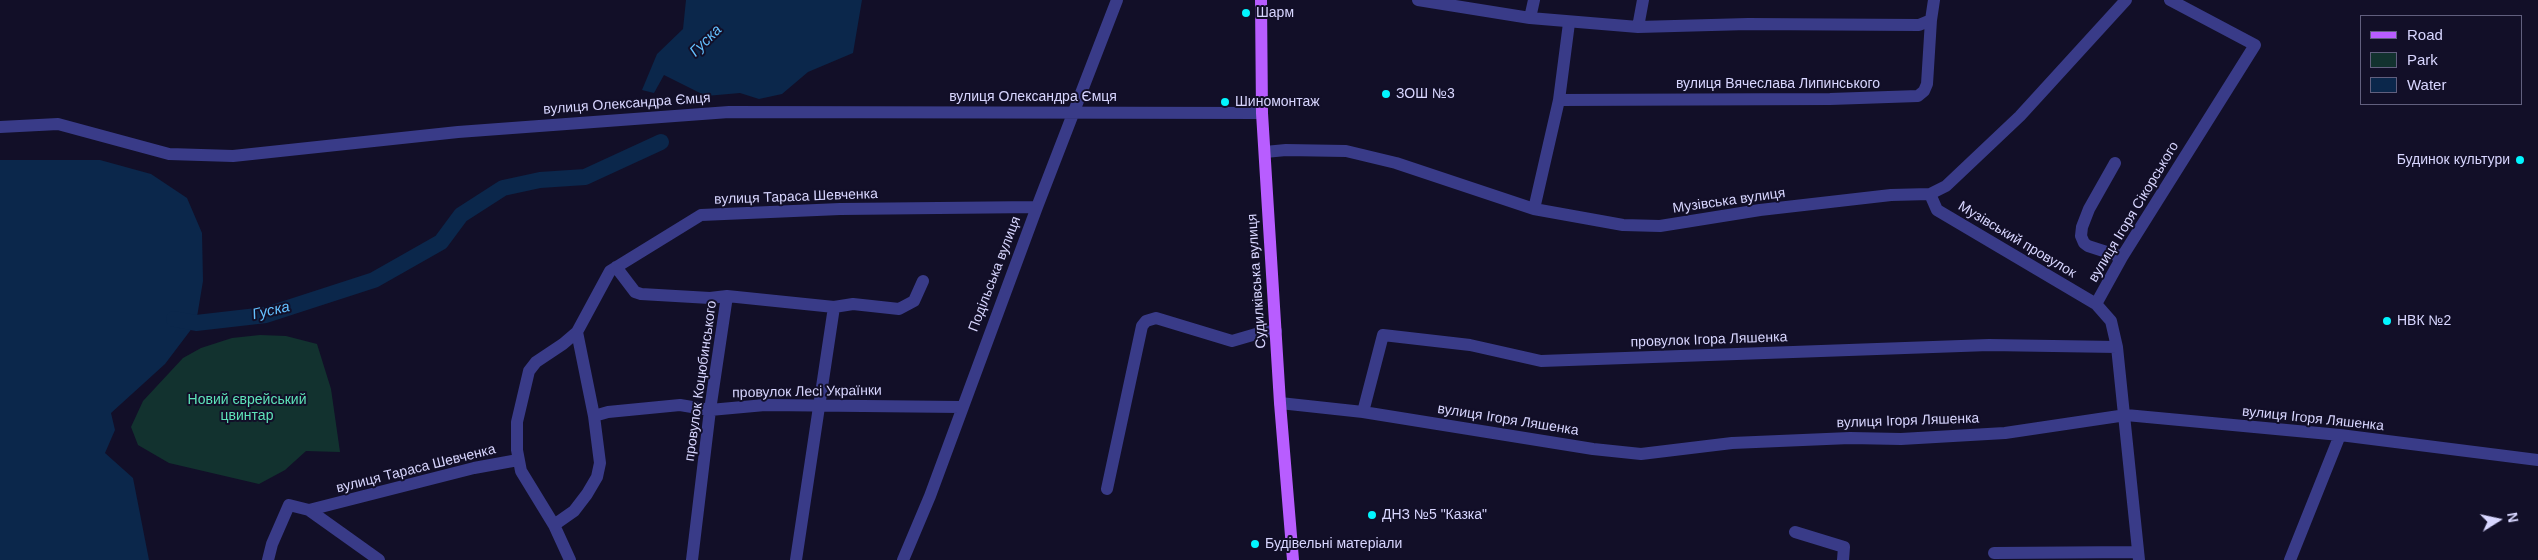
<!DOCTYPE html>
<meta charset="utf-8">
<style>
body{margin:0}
#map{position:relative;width:2538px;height:560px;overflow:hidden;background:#120f28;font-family:Helvetica,sans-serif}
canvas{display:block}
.legend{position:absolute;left:2360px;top:15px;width:162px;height:90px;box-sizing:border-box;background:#120f28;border:1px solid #615f7e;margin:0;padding:6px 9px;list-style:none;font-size:15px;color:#d8d6ff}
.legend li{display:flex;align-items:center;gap:10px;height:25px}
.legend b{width:25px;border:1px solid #615f7e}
.north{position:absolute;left:2473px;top:495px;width:50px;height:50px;-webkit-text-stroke:4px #120f28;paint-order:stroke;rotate:80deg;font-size:14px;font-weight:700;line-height:20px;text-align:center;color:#d8d6ff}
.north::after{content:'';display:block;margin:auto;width:18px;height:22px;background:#d8d6ff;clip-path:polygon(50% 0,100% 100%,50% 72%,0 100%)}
</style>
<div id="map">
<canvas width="2538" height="560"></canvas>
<ul class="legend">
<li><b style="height:6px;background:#b85dff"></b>Road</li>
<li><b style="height:14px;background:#12322f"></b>Park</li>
<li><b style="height:14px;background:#0b274b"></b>Water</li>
</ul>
<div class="north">N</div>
</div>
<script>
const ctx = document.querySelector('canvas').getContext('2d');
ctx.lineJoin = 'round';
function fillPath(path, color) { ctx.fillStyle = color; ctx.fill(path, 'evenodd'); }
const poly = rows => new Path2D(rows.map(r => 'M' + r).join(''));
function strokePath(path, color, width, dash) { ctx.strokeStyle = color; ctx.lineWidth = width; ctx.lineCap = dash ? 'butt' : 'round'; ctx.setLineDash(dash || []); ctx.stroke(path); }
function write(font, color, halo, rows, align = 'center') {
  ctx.font = font + ' Helvetica,sans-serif'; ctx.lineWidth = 4; ctx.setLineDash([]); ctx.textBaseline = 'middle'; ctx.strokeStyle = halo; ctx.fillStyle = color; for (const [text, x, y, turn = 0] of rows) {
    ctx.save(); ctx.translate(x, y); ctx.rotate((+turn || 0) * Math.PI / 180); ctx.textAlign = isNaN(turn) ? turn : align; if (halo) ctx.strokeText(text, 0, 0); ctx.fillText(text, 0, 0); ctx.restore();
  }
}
fillPath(poly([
 [260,335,286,336,317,344,331,389,340,452,306,451,285,470,259,484,169,463,138,445,131,427,143,401,183,358,201,348,232,338]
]), '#12322f');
fillPath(poly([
 [686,0,862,0,853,53,808,72,782,94,759,99,740,93,706,96,664,75,654,93,642,90,657,54,683,29],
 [0,160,100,160,151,174,187,198,202,233,203,281,196,323,165,364,111,413,115,430,105,453,133,478,149,560,0,560]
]), '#0b274b');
strokePath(poly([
 [174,319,196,323,266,315,374,280,441,242,461,215,503,188,540,180,585,177,661,142]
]), '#0b274b', 16);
strokePath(poly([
 [1418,0,1530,18,1638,27,1748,24,1919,25,1931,20,1934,0],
 [1530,18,1534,0],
 [1638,27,1643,0],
 [1559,100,1830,99,1918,96,1924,91,1927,84,1931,20],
 [0,127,58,124,169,154,233,156,458,132,729,112,1262,113],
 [1265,152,1286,150,1346,151,1396,163,1534,209,1623,225,1660,226,1760,210,1891,195,1930,194,1946,186,2020,116,2126,0],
 [2115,163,2089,209,2082,227,2081,236,2084,243,2088,246,2122,257],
 [1930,194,1937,210,2096,304],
 [1534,209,1559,100,1569,23],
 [616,267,635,292,641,294,710,298,727,296],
 [1280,403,1363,412,1593,449,1641,454,1732,443,1850,438,1901,439,2005,433,2126,415,2340,435,2538,460],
 [1363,412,1383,335,1470,345,1541,361,1989,345,2117,347],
 [594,416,608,412,680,405,710,410,765,405,961,407],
 [1107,489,1142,326,1146,321,1156,318,1232,341,1263,332,1276,331],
 [309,510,379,560],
 [554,525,574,511,587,494,597,477,600,463,594,416,577,332],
 [1795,532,1844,547,1843,560],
 [1994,553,2138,552],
 [268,560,272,544,289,505,309,510,474,468,518,460],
 [570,560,554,525,521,471,517,450,517,422,529,371,536,362,563,344,577,332,610,271,701,215,840,209,1037,207],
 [692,560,710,410,727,296,834,307,853,304,899,309,914,301,923,281],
 [796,560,834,307],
 [903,560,930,496,1037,207,1117,0],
 [2139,560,2117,347,2111,321,2096,304,2122,257,2255,45,2170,0],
 [2290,560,2340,435]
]), '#393b88', 12);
strokePath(poly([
 [1261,0,1262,113,1280,403,1293,560]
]), '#b85dff', 12);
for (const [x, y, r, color] of [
 [1246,13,5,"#02f6ff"],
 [1386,94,5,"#02f6ff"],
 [1225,102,5,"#02f6ff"],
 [2520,160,5,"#02f6ff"],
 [2387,321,5,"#02f6ff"],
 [1372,515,5,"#02f6ff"],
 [1255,544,5,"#02f6ff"]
]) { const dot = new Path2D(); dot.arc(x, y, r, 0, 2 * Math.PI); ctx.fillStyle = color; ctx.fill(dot); strokePath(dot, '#120f28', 2); }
write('14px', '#d8d6ff', '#120f28', [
 ["Шарм",1256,13],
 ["ЗОШ №3",1396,94],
 ["Шиномонтаж",1235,102],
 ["Будинок культури",2510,160,"right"],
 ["НВК №2",2397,321],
 ["ДНЗ №5 \"Казка\"",1382,515],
 ["Будівельні матеріали",1265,544]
], 'left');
write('14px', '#d8d6ff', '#120f28', [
 ["вулиця Вячеслава Липинського",1778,84],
 ["вулиця Олександра Ємця",1033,97],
 ["вулиця Олександра Ємця",627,104,-4],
 ["вулиця Тараса Шевченка",796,197,-2],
 ["Музівська вулиця",1729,201,-8],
 ["вулиця Ігоря Сікорського",2134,212,-59],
 ["Музівський провулок",2017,240,31],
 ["Подільська вулиця",995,274,-69],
 ["Судилківська вулиця",1257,281,-94],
 ["провулок Ігора Ляшенка",1709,340,-2],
 ["провулок Коцюбинського",701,381,-82],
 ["провулок Лесі Українки",807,392,-1],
 ["вулиця Ігоря Ляшенка",2313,419,6],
 ["вулиця Ігоря Ляшенка",1508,420,9],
 ["вулиця Ігоря Ляшенка",1908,421,-2],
 ["вулиця Тараса Шевченка",416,469,-14]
]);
write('14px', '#5ee3b9', '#120f28', [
 ["Новий єврейський",247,400],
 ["цвинтар",247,416]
]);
write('italic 15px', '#64c1ff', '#120f28', [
 ["Гуска",706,41,-45],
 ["Гуска",271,311,-13]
]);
</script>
